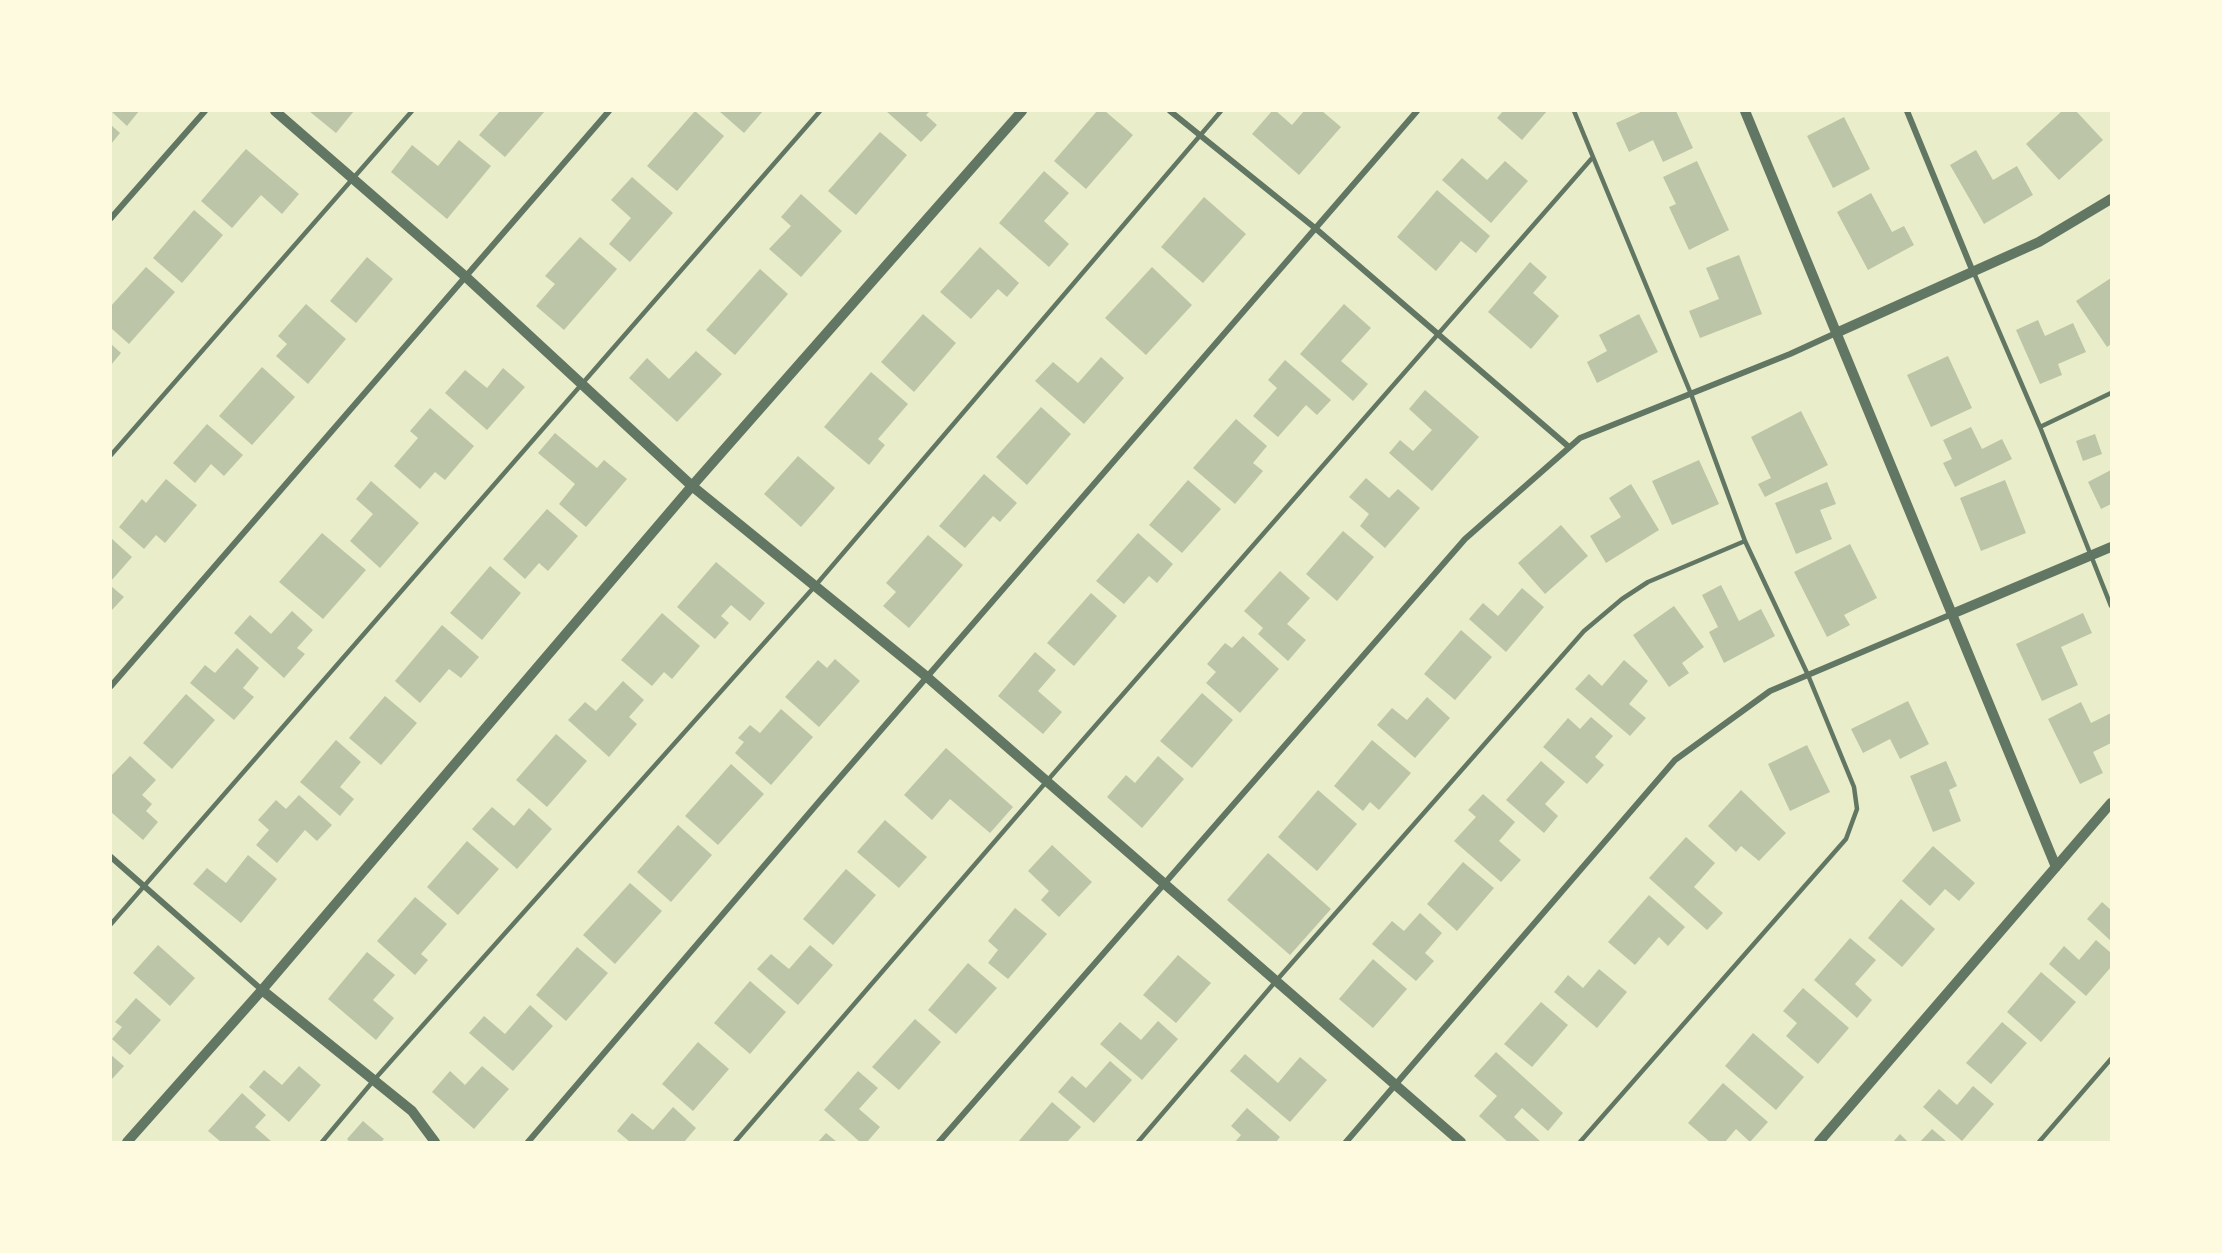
<!DOCTYPE html>
<style>
body{margin:0}
#map{position:relative;width:2222px;height:1253px;overflow:hidden;background:#e9edc9;font-family:Signika,sans-serif}
canvas{display:block}
.frame{position:absolute;inset:0;border:112px solid #fefae0;pointer-events:none}
</style>
<div id="map">
<canvas width="2222" height="1253"></canvas>
<div class="frame"></div>
</div>
<script>
const ctx = document.querySelector('canvas').getContext('2d');
ctx.lineJoin = 'round';
function fillPath(path, color) { ctx.fillStyle = color; ctx.fill(path, 'evenodd'); }
const poly = rows => new Path2D(rows.map(r => 'M' + r).join(''));
function strokePath(path, color, width, dash) { ctx.strokeStyle = color; ctx.lineWidth = width; ctx.lineCap = dash ? 'butt' : 'round'; ctx.setLineDash(dash || []); ctx.stroke(path); }
fillPath(poly([
 [111,111,139,111,127,126],
 [309,111,354,111,336,133],
 [500,111,545,111,505,157,479,135],
 [695,111,724,136,677,191,647,166],
 [719,111,763,111,744,133],
 [886,111,930,111,926,115,937,125,921,142],
 [1097,111,1105,111,1133,135,1086,189,1054,161],
 [1272,111,1276,111,1292,125,1304,111,1322,111,1341,127,1299,175,1252,134],
 [1503,111,1547,111,1522,140,1497,118],
 [1643,111,1676,111,1693,148,1663,162,1653,140,1629,152,1616,123],
 [2062,111,2076,111,2103,140,2059,180,2026,144],
 [1844,117,1870,169,1833,188,1807,136],
 [111,125,120,133,111,144],
 [880,132,907,155,856,215,828,191],
 [459,140,491,166,447,219,391,172,412,145,438,166],
 [246,149,299,194,282,214,261,195,232,228,201,201],
 [1976,150,1993,180,2017,166,2033,195,1984,224,1950,165],
 [1462,158,1487,180,1505,161,1528,181,1491,223,1442,180],
 [1697,161,1729,230,1689,250,1669,207,1676,204,1663,177],
 [1044,171,1069,193,1044,221,1069,244,1049,267,999,223],
 [632,177,673,213,630,262,609,244,631,218,611,200],
 [1437,190,1490,236,1476,253,1461,241,1436,271,1397,237],
 [1871,193,1892,232,1904,226,1914,245,1868,270,1837,212],
 [801,194,842,231,801,277,769,249,791,226,781,217],
 [1204,197,1246,234,1203,283,1161,247],
 [194,210,223,235,182,283,153,258],
 [580,237,617,269,564,330,536,306,555,284,545,276],
 [980,247,1019,283,1007,297,998,289,971,319,940,292],
 [1739,255,1762,314,1700,338,1689,311,1719,299,1706,268],
 [367,257,393,279,356,323,330,301],
 [1530,262,1547,277,1533,293,1559,316,1531,349,1488,312],
 [146,267,175,292,129,344,111,328,111,306],
 [1152,267,1192,305,1146,355,1105,318],
 [760,269,788,294,735,355,706,330],
 [2111,278,2111,344,2107,347,2076,301],
 [306,304,346,339,308,384,276,356,287,344,278,336],
 [1344,304,1371,328,1341,361,1368,384,1353,401,1300,354],
 [923,314,956,343,914,392,881,362],
 [1639,314,1658,352,1597,383,1587,362,1607,351,1599,335],
 [2038,320,2045,336,2073,323,2086,352,2058,364,2062,375,2040,384,2016,330],
 [111,344,121,353,111,365],
 [696,351,722,374,677,422,629,378,647,358,669,379],
 [1948,356,1972,408,1931,427,1907,375],
 [1101,357,1124,378,1084,424,1035,381,1053,362,1078,383],
 [1285,360,1331,400,1317,415,1306,405,1278,437,1253,416,1277,388,1268,380],
 [262,367,295,397,252,445,219,416],
 [503,368,525,387,487,430,445,393,465,370,487,388],
 [871,372,908,404,878,439,885,445,869,465,824,427],
 [1425,390,1479,437,1432,491,1389,453,1400,440,1413,451,1432,430,1409,409],
 [1041,407,1071,434,1027,485,996,457],
 [430,408,474,446,445,480,435,472,420,489,394,466,418,438,410,431],
 [1801,411,1828,465,1765,497,1758,484,1771,478,1751,437],
 [1236,419,1267,446,1253,463,1263,471,1235,504,1193,468],
 [207,424,243,455,224,476,211,464,195,483,173,463],
 [1971,427,1982,449,2002,439,2012,459,1955,487,1943,463,1952,459,1943,440],
 [555,433,597,468,604,460,627,479,586,527,559,504,575,484,538,453],
 [2095,434,2102,454,2083,461,2076,441],
 [798,456,835,488,801,527,764,494],
 [1699,460,1719,504,1672,525,1652,481],
 [2111,470,2111,504,2101,509,2088,482],
 [984,474,1017,503,1000,522,993,516,965,548,939,526],
 [1366,478,1389,498,1398,489,1420,508,1385,548,1360,526,1369,514,1349,497],
 [166,479,197,505,165,543,156,535,144,549,119,527,142,499,146,503],
 [1188,480,1221,509,1182,553,1149,525],
 [2005,480,2026,533,1981,551,1960,498],
 [371,481,419,523,380,568,350,541,373,514,356,499],
 [1827,482,1836,504,1820,510,1832,539,1796,554,1775,503],
 [1631,484,1659,530,1606,563,1590,536,1621,517,1609,498],
 [547,509,578,536,548,571,539,563,525,579,503,559],
 [1561,525,1588,556,1545,594,1518,563],
 [1343,531,1374,557,1337,601,1306,574],
 [322,533,366,570,323,619,279,582],
 [1138,533,1173,564,1157,583,1149,576,1124,604,1096,581],
 [928,535,963,565,909,628,883,606,896,592,886,583],
 [111,538,132,557,111,581],
 [1850,544,1877,598,1844,615,1850,625,1827,637,1794,572],
 [716,562,765,603,750,621,731,605,721,616,729,623,715,639,677,607],
 [490,566,521,593,482,640,450,613],
 [1280,571,1310,598,1287,624,1306,640,1288,661,1258,634,1263,628,1244,611],
 [1721,585,1739,621,1761,609,1775,636,1724,663,1709,632,1718,627,1702,595],
 [111,586,124,597,111,611],
 [1522,588,1544,607,1506,652,1469,619,1483,603,1498,616],
 [1091,593,1117,616,1074,666,1047,643],
 [1674,606,1704,647,1682,663,1689,673,1669,687,1633,635],
 [292,611,313,630,297,648,305,654,284,678,234,633,250,615,271,634],
 [662,613,700,646,672,679,664,672,652,686,621,660],
 [2083,613,2092,633,2061,647,2078,685,2042,701,2016,644],
 [442,625,479,657,461,678,449,669,420,703,395,681],
 [1461,630,1492,657,1455,700,1424,674],
 [1243,636,1279,669,1240,713,1206,683,1216,672,1207,664,1225,643,1232,648],
 [237,648,259,668,243,688,254,697,234,720,190,683,205,665,215,673],
 [1035,652,1056,670,1038,691,1062,712,1043,734,998,696],
 [835,659,860,681,819,727,785,697,818,660,827,668],
 [1624,660,1648,681,1629,704,1646,718,1630,736,1575,689,1589,674,1602,686],
 [623,681,644,700,629,717,637,724,609,757,568,720,585,702,596,711],
 [1202,693,1233,720,1192,768,1160,741],
 [186,694,215,720,172,769,143,743],
 [385,696,417,723,381,765,349,738],
 [1427,697,1450,718,1415,758,1377,725,1392,708,1407,720],
 [1908,701,1929,744,1900,759,1890,739,1863,753,1851,729],
 [2081,702,2091,723,2111,713,2111,743,2093,752,2103,773,2080,784,2048,719],
 [781,709,813,737,771,785,735,753,744,742,738,738,750,725,760,733],
 [1591,717,1613,736,1595,757,1604,765,1587,784,1543,747,1568,718,1580,729],
 [556,734,587,761,547,807,516,780],
 [336,740,361,762,340,787,354,799,340,816,300,782],
 [1372,740,1411,773,1379,810,1370,802,1363,811,1334,786],
 [1807,745,1830,792,1790,811,1768,764],
 [946,748,1013,807,990,833,950,799,932,820,904,795],
 [130,756,156,780,142,795,152,804,146,811,158,822,143,840,111,812,111,776],
 [1158,756,1184,779,1142,828,1107,797,1126,775,1135,783],
 [1541,761,1565,782,1545,804,1558,816,1544,833,1506,800],
 [1946,761,1957,786,1949,790,1961,821,1933,832,1910,776],
 [731,764,764,794,718,845,685,816],
 [1318,790,1357,824,1317,871,1278,837],
 [1741,790,1786,833,1759,861,1741,846,1736,852,1708,826],
 [1483,794,1515,822,1499,841,1521,860,1501,882,1454,841,1476,817,1468,810],
 [299,795,332,825,317,841,305,830,277,863,256,845,269,830,258,820,276,800,286,809],
 [492,807,514,826,529,808,552,829,517,869,472,829],
 [885,820,927,857,899,888,857,852],
 [678,825,712,855,671,902,637,872],
 [1686,837,1715,863,1694,887,1723,913,1707,930,1649,878],
 [467,841,499,869,458,915,427,887],
 [1052,845,1092,882,1059,917,1041,900,1049,891,1028,871],
 [1933,846,1975,883,1959,901,1945,889,1930,906,1902,881],
 [1268,853,1331,909,1290,955,1227,900],
 [248,855,277,879,241,923,193,884,207,868,226,883],
 [1463,862,1494,888,1457,931,1427,904],
 [846,869,876,895,833,945,803,919],
 [630,883,662,911,615,964,583,935],
 [1649,895,1685,927,1668,946,1659,937,1635,965,1608,942],
 [415,897,447,924,421,954,428,960,415,975,377,941],
 [1901,899,1935,929,1902,967,1868,938],
 [2102,902,2111,910,2111,941,2087,919],
 [1015,908,1047,934,1008,979,988,963,998,950,988,941],
 [1420,913,1442,933,1425,953,1434,961,1416,981,1372,944,1392,921,1404,931],
 [1850,938,1876,960,1855,984,1872,1000,1857,1018,1814,980],
 [2096,940,2111,953,2111,967,2086,996,2049,964,2064,946,2079,960],
 [158,945,195,978,170,1006,133,973],
 [810,945,833,965,798,1005,757,969,771,954,789,969],
 [577,947,608,973,566,1021,536,995],
 [367,952,395,975,373,1000,394,1018,376,1040,328,999],
 [1178,955,1211,983,1176,1023,1143,995],
 [1373,959,1407,989,1373,1028,1339,999],
 [968,963,997,988,956,1034,928,1010],
 [1599,969,1627,992,1597,1028,1554,992,1568,975,1583,988],
 [2041,972,2076,1002,2041,1042,2007,1012],
 [750,981,786,1012,750,1054,714,1023],
 [1803,988,1849,1028,1818,1064,1786,1036,1797,1023,1783,1011],
 [136,998,161,1020,130,1055,112,1039,122,1027,115,1022],
 [1541,1002,1568,1025,1532,1067,1504,1044],
 [530,1005,553,1026,513,1071,469,1033,484,1016,505,1034],
 [915,1019,941,1042,899,1090,872,1067],
 [1158,1021,1178,1039,1142,1080,1100,1044,1120,1022,1141,1040],
 [2002,1022,2027,1043,1991,1084,1966,1063],
 [1753,1033,1804,1077,1776,1110,1725,1066],
 [698,1042,729,1069,693,1111,662,1084],
 [1496,1052,1563,1113,1548,1131,1522,1108,1514,1117,1541,1142,1508,1142,1479,1116,1497,1096,1474,1076],
 [1245,1054,1278,1083,1300,1057,1327,1080,1290,1122,1230,1071],
 [111,1055,124,1066,111,1080],
 [1110,1061,1132,1080,1094,1123,1058,1092,1072,1076,1086,1088],
 [299,1066,321,1085,289,1122,249,1087,264,1070,282,1085],
 [482,1066,509,1089,474,1129,432,1092,450,1071,465,1085],
 [858,1071,878,1088,859,1109,880,1127,867,1142,860,1142,824,1110],
 [1723,1083,1768,1122,1750,1142,1736,1129,1725,1142,1710,1142,1688,1123],
 [1973,1086,1994,1104,1962,1141,1923,1107,1939,1089,1957,1105],
 [242,1093,266,1115,255,1127,272,1142,221,1142,208,1131],
 [1052,1102,1081,1127,1067,1142,1018,1142],
 [673,1107,696,1128,684,1142,630,1142,617,1131,632,1113,653,1130],
 [1247,1108,1280,1137,1276,1142,1235,1142,1241,1135,1231,1126],
 [363,1121,384,1139,381,1142,350,1142,347,1139],
 [1932,1129,1947,1142,1920,1142],
 [826,1133,837,1142,818,1142],
 [1900,1134,1908,1142,1893,1142]
]), '#bcc5a7');
strokePath(poly([
 [1574,111,1691,394,1745,541,1808,675,1854,787,1857,809,1846,839,1580,1142],
 [1974,273,2040,427,2111,606],
 [2040,427,2111,393],
 [111,455,412,111],
 [111,924,820,111],
 [322,1142,374,1080,815,586,1221,111],
 [735,1142,1047,781,1593,157],
 [1138,1142,1276,981,1584,631,1622,599,1648,582,1745,541],
 [2039,1142,2111,1059]
]), '#617663', 4.5);
strokePath(poly([
 [1170,111,1315,228,1569,447],
 [1907,111,1973,272],
 [111,218,205,111],
 [111,686,609,111],
 [111,857,262,990],
 [528,1142,823,797,1417,111],
 [939,1142,1465,539,1580,438,1790,354,1836,333],
 [1346,1142,1675,760,1770,691,1952,614]
]), '#617663', 6);
strokePath(poly([
 [275,111,466,277,692,486,927,677,1461,1142],
 [1745,111,2056,867],
 [1836,333,2039,242,2111,199],
 [1952,614,2111,547],
 [262,990,412,1111,435,1142],
 [127,1142,262,990,692,486,1022,111],
 [1819,1142,2111,803]
]), '#617663', 10);
</script>
